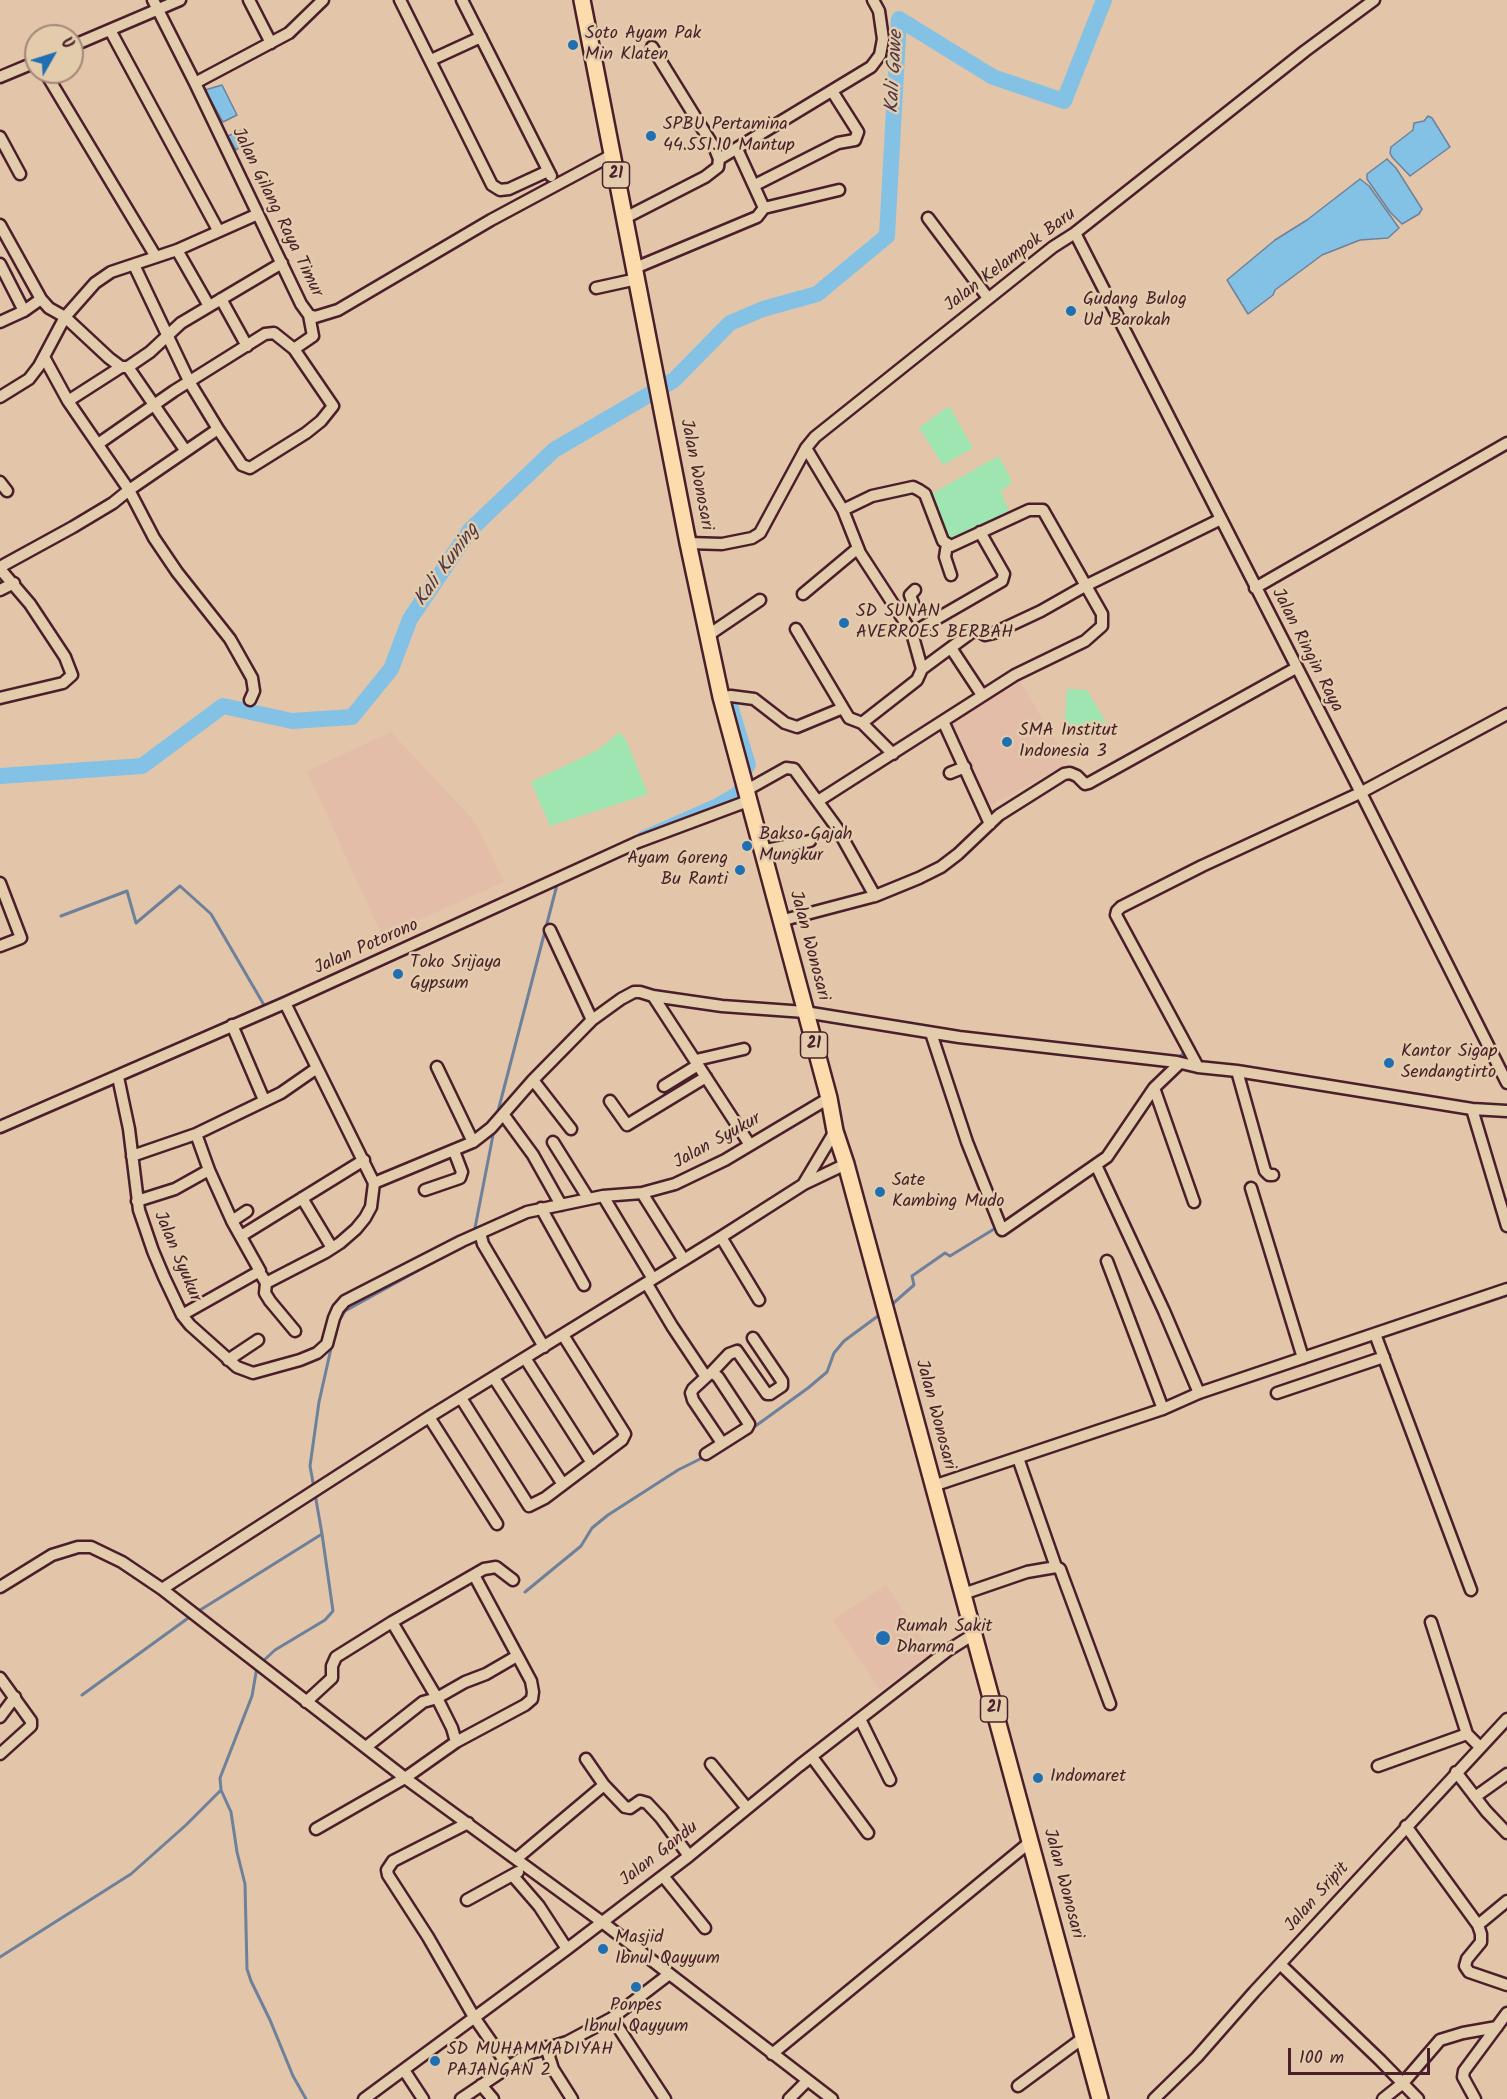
<!DOCTYPE html>
<style>
body{margin:0}
#map{position:relative;width:1507px;height:2099px;overflow:hidden;background:#e3c5aa;font-family:Kalam,sans-serif}
canvas{display:block}
.north{position:absolute;left:24px;top:24px;width:60px;height:60px;box-sizing:border-box;background:#e2ccac;border:2px solid #a58778;border-radius:50%;rotate:51deg;font-size:16px;font-weight:700;line-height:24px;text-align:center;color:#4a1f2b}
.north::after{content:'';display:block;margin:auto;width:21px;height:27px;background:#1f6fb2;clip-path:polygon(50% 0,100% 100%,50% 72%,0 100%)}
.scale{position:absolute;left:1288px;top:2048px;width:142px;height:27px;box-sizing:border-box;border:3px solid #4a1f2b;border-top:0;padding-left:8px;font-size:18px;line-height:21px;white-space:nowrap;color:#4a1f2b;-webkit-text-stroke:4px #e2ccac;paint-order:stroke}
</style>
<div id="map">
<canvas width="1507" height="2099"></canvas>
<div class="north">U</div>
<div class="scale">100 m</div>
</div>
<script>
const ctx = document.querySelector('canvas').getContext('2d');
ctx.lineJoin = 'round';
function fillPath(path, color) { ctx.fillStyle = color; ctx.fill(path, 'evenodd'); }
const poly = rows => new Path2D(rows.map(r => 'M' + r).join(''));
function strokePath(path, color, width, dash) { ctx.strokeStyle = color; ctx.lineWidth = width; ctx.lineCap = dash ? 'butt' : 'round'; ctx.setLineDash(dash || []); ctx.stroke(path); }
function write(font, color, halo, rows, align = 'center') {
  ctx.font = font + ' Kalam,sans-serif'; ctx.lineWidth = 5; ctx.setLineDash([]); ctx.textBaseline = 'middle'; ctx.strokeStyle = halo; ctx.fillStyle = color; for (const [text, x, y, turn = 0] of rows) {
    ctx.save(); ctx.translate(x, y); ctx.rotate((+turn || 0) * Math.PI / 180); ctx.textAlign = isNaN(turn) ? turn : align; if (halo) ctx.strokeText(text, 0, 0); ctx.fillText(text, 0, 0); ctx.restore();
  }
}
fillPath(poly([
 [1019,679,1069,763,987,807,949,722],
 [391,732,475,822,504,882,382,936,307,771],
 [886,1585,933,1655,880,1690,833,1620]
]), '#e4bda8');
fillPath(poly([
 [949,406,973,448,943,465,919,428],
 [999,457,1012,481,1001,492,1009,511,951,543,928,496,991,460],
 [1067,689,1087,690,1106,722,1092,724,1076,736,1065,722],
 [620,732,626,740,648,794,550,826,531,782,598,750]
]), '#9fe5b2');
const water = poly([
 [222,85,237,115,223,122,205,90,222,85],
 [1428,116,1432,118,1450,147,1410,176,1392,157,1390,153,1391,147,1413,130,1414,123,1424,121,1428,116],
 [244,129,249,140,236,150,228,136,244,129],
 [1387,159,1396,168,1422,209,1419,214,1402,224,1390,212,1367,179,1367,174,1387,159],
 [1360,179,1369,186,1399,228,1388,238,1360,240,1322,255,1275,290,1273,295,1248,314,1227,280,1275,240,1307,220,1360,179]
]);
fillPath(water, '#84c2e5');
strokePath(water, '#6d819b', 1.5);
strokePath(poly([
 [61,916,127,891,136,923,180,886,211,914,264,1005],
 [365,961,406,942],
 [1176,1059,1187,1051],
 [139,1061,313,984],
 [1157,1079,1168,1065],
 [497,1115,558,881],
 [474,1233,494,1130],
 [889,1307,914,1285,912,1276,945,1253,950,1256,999,1226],
 [336,1326,345,1311,450,1253],
 [750,1430,808,1388,827,1372,834,1353,844,1341,882,1313],
 [314,1488,310,1466,319,1402,332,1344],
 [525,1592,581,1546,592,1528,608,1515,678,1470,706,1456],
 [197,1612,322,1534],
 [262,1662,275,1650,325,1620,333,1611,322,1534,315,1494],
 [257,1667,252,1696,220,1778,221,1790,231,1812,237,1852,245,1884,247,1969,251,1981,270,2020,293,2076,306,2099],
 [82,1695,191,1616],
 [0,1957,131,1874,186,1825,221,1790]
]), '#6d819b', 3);
strokePath(poly([
 [642,836,717,803,737,791,751,765,733,705]
]), '#84c2e5', 10);
strokePath(poly([
 [0,776,142,766,223,706,292,721,352,717,391,669,410,619,470,530,554,450,674,380,730,323,763,309,817,294,887,236,899,19,993,77,1064,101,1104,0]
]), '#84c2e5', 16);
const minor = poly([
 [153,0,195,83,301,304,309,315,315,317,338,310,491,220,612,155],
 [249,0,271,43],
 [400,0,492,185,500,190,509,189,548,171],
 [462,0,551,176],
 [110,30,218,230],
 [72,46,180,0],
 [431,60,481,37],
 [45,72,156,257],
 [0,77,36,62],
 [195,83,289,33,323,0],
 [0,137,20,174],
 [737,149,764,208],
 [719,159,871,67,880,55,883,39,879,11,873,0],
 [755,185,838,143,855,140,858,132,832,91],
 [625,218,705,177,718,167,719,159,715,149,652,47],
 [928,218,988,298],
 [0,225,41,299],
 [1075,233,1353,777,1507,1083],
 [177,250,209,306],
 [0,264,24,311],
 [134,265,190,383,218,429],
 [635,268,757,217,764,208,839,190],
 [596,288,637,279],
 [221,299,247,346],
 [0,322,24,311,41,299,49,308,65,317,109,358,121,367,128,367,150,352,181,323,282,263],
 [44,357,68,401,129,490,218,429,242,465,250,468,306,433,321,421,333,406,294,349,313,336,309,315],
 [128,367,185,450],
 [0,397,29,379,39,366,65,317,95,283,111,272,177,250,258,214],
 [68,401,121,367],
 [98,444,174,391,265,334,274,333,294,349],
 [0,482,7,491],
 [843,510,872,496,913,487,919,490,925,494,943,541,951,546,1029,510,1043,510,1102,614,1102,626,1085,641,1015,675,943,721,990,824],
 [688,543,722,544,752,538,760,533,806,448,815,437,1053,247,1075,233,1305,51,1374,0],
 [947,544,945,557,951,575],
 [0,567,73,527,113,503,129,490,154,538,177,572,230,639,252,678,254,691,250,700],
 [0,569,30,604,65,657,72,675,63,683,0,698],
 [1255,588,1507,443],
 [0,590,14,583],
 [803,594,858,548],
 [901,616,914,606,910,595,915,590],
 [796,629,843,708],
 [912,633,1002,581,1004,574,980,532],
 [707,636,760,600],
 [951,648,982,695],
 [922,669,972,632,978,631,985,635,994,633,1041,611,1085,586,1221,519],
 [721,697,731,696,754,699,785,723,797,727,843,708,849,718,862,723,917,680,922,669,912,633,860,553,843,510,806,448],
 [862,723,893,754],
 [950,773,965,767],
 [745,791,786,768,794,769,837,828,875,896,919,878,941,867,958,854,999,815,1064,774,1070,773,1077,776,1085,784,1089,783,1296,668],
 [818,801,943,721],
 [761,851,810,841],
 [0,883,21,938,0,946],
 [780,921,875,896],
 [550,930,592,1020],
 [653,996,750,1145],
 [285,1003,374,1183,473,1142,491,1128,533,1080,592,1020,621,999,634,992,640,992,653,996,722,1006,805,1012,959,1037,1177,1062,1198,1067,1237,1071,1472,1109,1507,1111],
 [232,1025,264,1100],
 [931,1033,967,1142,1002,1230,1107,1157,1154,1088],
 [696,1060,744,1049],
 [1180,1063,1154,1088,1194,1202],
 [437,1067,473,1142],
 [1198,1067,1116,915,1117,911,1121,907,1202,866,1360,793,1507,714],
 [1237,1071,1265,1171,1269,1175,1273,1175],
 [118,1077,129,1129,139,1210,153,1251,164,1277,182,1315,190,1325,237,1367,253,1373,300,1360,317,1353,327,1344,334,1318,338,1309,345,1301,462,1241,527,1212,603,1196,642,1193,675,1184,725,1160,829,1098],
 [533,1080,571,1129],
 [664,1086,698,1065],
 [610,1101,627,1125,706,1077],
 [1472,1109,1507,1226],
 [503,1114,533,1155,561,1205],
 [0,1127,285,1003,638,842,748,801],
 [553,1142,588,1198],
 [132,1156,196,1134],
 [1096,1165,1164,1311,1199,1393],
 [209,1170,196,1134,281,1093,317,1068],
 [804,1183,835,1131],
 [1251,1188,1303,1358],
 [425,1190,460,1178,462,1172,454,1151],
 [642,1193,684,1260],
 [603,1196,653,1279],
 [302,1198,332,1248],
 [137,1201,175,1189,209,1170,232,1221,260,1271,182,1315],
 [541,1208,584,1285],
 [232,1221,247,1211],
 [480,1233,483,1244,544,1347],
 [241,1236,364,1160],
 [721,1237,759,1300],
 [1107,1261,1163,1409],
 [262,1276,266,1283,265,1293,270,1301,295,1331],
 [266,1283,326,1252,340,1243,356,1229,365,1218,371,1207,374,1183],
 [647,1284,672,1326,706,1377,712,1372,718,1377,749,1424,747,1428,706,1454],
 [1375,1334,1471,1590],
 [525,1358,592,1463],
 [228,1360,258,1340],
 [712,1372,729,1354,737,1351,767,1394,770,1394,782,1386,782,1381,753,1338],
 [706,1377,693,1389,691,1393,693,1400,722,1443],
 [494,1378,562,1483],
 [1277,1393,1384,1357],
 [461,1398,529,1506,545,1498,622,1440,625,1434,563,1335],
 [429,1417,497,1524],
 [1018,1458,1056,1567,1060,1569,1110,1704],
 [933,1486,1163,1409,1199,1393,1507,1289],
 [0,1587,52,1555,78,1547,91,1547,122,1562,162,1589],
 [963,1594,1027,1572,1056,1567],
 [392,1622,437,1698,452,1728,456,1742],
 [1431,1622,1467,1734],
 [0,1678,31,1721,31,1726,0,1754],
 [306,1702,332,1678,332,1666,336,1657,392,1622,484,1569,496,1567,513,1580],
 [0,1717,15,1697],
 [860,1719,890,1780],
 [366,1747,423,1702,437,1698,465,1682,486,1674,517,1656],
 [812,1757,868,1833],
 [586,1759,604,1785],
 [711,1764,746,1807],
 [1378,1766,1467,1734,1480,1747],
 [1456,1772,1486,1811,1507,1833],
 [1475,1797,1507,1774],
 [468,1823,393,1861,387,1870,388,1875,428,1937,474,2017,508,2066],
 [1406,1826,1478,1925,1481,1934,1481,1942,1467,1959,1465,1966,1469,1972,1507,1985],
 [316,1829,405,1778,456,1742,525,1705,532,1699,533,1692,531,1681,474,1575],
 [516,1859,604,1785,625,1807,630,1808,640,1801,647,1803,661,1818,689,1856],
 [513,1876,539,1906,567,1949],
 [663,1876,705,1928],
 [467,1900,518,1872],
 [1478,1925,1507,1901],
 [1280,1964,1380,2060,1418,2099],
 [612,2018,665,2099],
 [546,2047,553,2069,572,2099],
 [772,2054,1030,1842],
 [404,2070,423,2099],
 [481,2085,493,2099],
 [1018,2086,1083,2038],
 [364,2099,567,1949,689,1856,799,1766,947,1651,974,1634],
 [461,2099,528,2054,567,2042,612,2018,668,1975],
 [789,2099,807,2081],
 [832,2099,602,1922,405,1778,162,1589,429,1417,721,1237,804,1184,846,1164],
 [1154,2099,1197,2057,1254,1992,1507,1719],
 [1383,2099,1403,2083,1440,2040,1463,2033,1497,2027],
 [1475,2099,1463,2077,1464,2071,1507,2013]
]);
const highway = poly([
 [582,0,688,543,721,697,829,1098,835,1131,846,1164,1100,2099]
]);
strokePath(minor, '#4a1f2b', 15);
strokePath(highway, '#4a1f2b', 20);
strokePath(minor, '#e2ccac', 10);
strokePath(highway, '#fcdcac', 15);
for (const [x, y, r, color] of [
 [573,45,6,"#1f6fb2"],
 [651,136,6,"#1f6fb2"],
 [1071,311,6,"#1f6fb2"],
 [844,623,6,"#1f6fb2"],
 [1007,742,6,"#1f6fb2"],
 [747,846,6,"#1f6fb2"],
 [740,870,6,"#1f6fb2"],
 [398,974,6,"#1f6fb2"],
 [1389,1063,6,"#1f6fb2"],
 [880,1192,6,"#1f6fb2"],
 [883,1638,8,"#1f6fb2"],
 [1038,1778,6,"#1f6fb2"],
 [603,1949,6,"#1f6fb2"],
 [636,1987,6,"#1f6fb2"],
 [435,2061,6,"#1f6fb2"]
]) { const dot = new Path2D(); dot.arc(x, y, r, 0, 2 * Math.PI); ctx.fillStyle = color; ctx.fill(dot); strokePath(dot, '#e2ccac', 2); }
for (const [x, y, w] of [
 [616,175,27],
 [814,1045,27],
 [994,1709,27]
]) { const box = new Path2D(); box.roundRect(x - w / 2, y - 13, w, 26, 4.5); ctx.fillStyle = '#e2ccac'; ctx.fill(box); strokePath(box, '#4a1f2b', 1.5); }
write('bold 16px', '#4a1f2b', null, [
 ["21",616,175],
 ["21",814,1045],
 ["21",994,1709]
]);
write('18px', '#4a1f2b', '#e2ccac', [
 ["Soto Ayam Pak",585,35],
 ["Min Klaten",585,56],
 ["SPBU Pertamina",663,126],
 ["44.551.10 Mantup",663,147],
 ["Gudang Bulog",1083,301],
 ["Ud Barokah",1083,322],
 ["SD SUNAN",856,613],
 ["AVERROES BERBAH",856,634],
 ["SMA Institut",1019,732],
 ["Indonesia 3",1019,753],
 ["Bakso Gajah",759,836],
 ["Mungkur",759,857],
 ["Ayam Goreng",728,860,"right"],
 ["Bu Ranti",728,881,"right"],
 ["Toko Srijaya",410,964],
 ["Gypsum",410,985],
 ["Kantor Sigap",1401,1053],
 ["Sendangtirto",1401,1074],
 ["Sate",892,1182],
 ["Kambing Mudo",892,1203],
 ["Rumah Sakit",896,1628],
 ["Dharma",896,1649],
 ["Indomaret",1050,1778],
 ["Masjid",615,1939],
 ["Ibnul Qayyum",615,1960],
 ["Ponpes",636,2007,"center"],
 ["Ibnul Qayyum",636,2028,"center"],
 ["SD MUHAMMADIYAH",447,2051],
 ["PAJANGAN 2",447,2072]
], 'left');
write('18px', '#4a1f2b', '#e2ccac', [
 ["Jalan Gilang Raya Timur",276,213,64],
 ["Jalan Kelampok Baru",1011,261,-37],
 ["Jalan Wonosari",695,475,79],
 ["Jalan Ringin Raya",1306,651,63],
 ["Jalan Wonosari",808,946,75],
 ["Jalan Potorono",367,948,-24],
 ["Jalan Syukur",718,1142,-29],
 ["Jalan Syukur",176,1257,67],
 ["Jalan Wonosari",934,1415,75],
 ["Jalan Gandu",660,1855,-38],
 ["Jalan Wonosari",1062,1884,75],
 ["Jalan Sripit",1318,1898,-48]
]);
write('italic 20px', '#533747', '#e2ccac', [
 ["Kali Gawe",896,72,-87],
 ["Kali Kuning",448,566,-54]
]);
</script>
